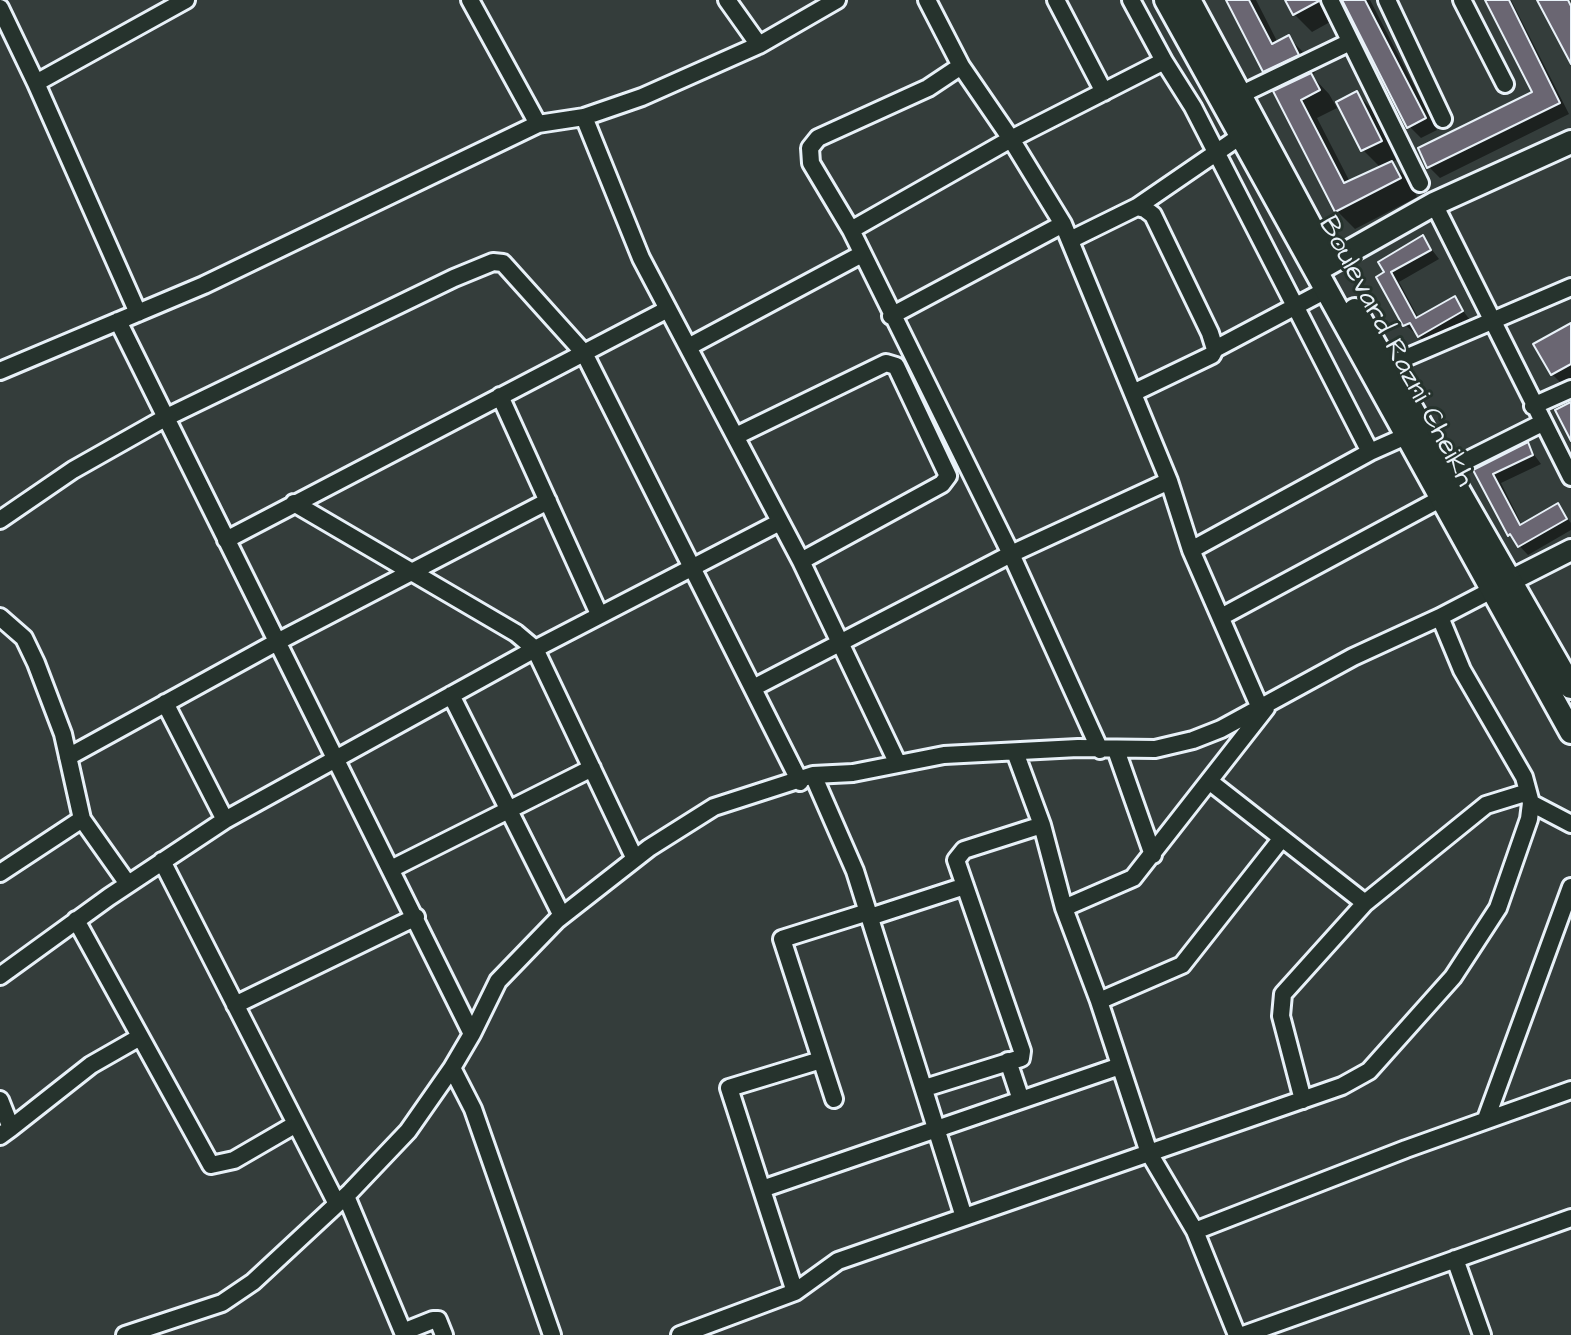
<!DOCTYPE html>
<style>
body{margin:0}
canvas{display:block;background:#343d3b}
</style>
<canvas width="1571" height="1335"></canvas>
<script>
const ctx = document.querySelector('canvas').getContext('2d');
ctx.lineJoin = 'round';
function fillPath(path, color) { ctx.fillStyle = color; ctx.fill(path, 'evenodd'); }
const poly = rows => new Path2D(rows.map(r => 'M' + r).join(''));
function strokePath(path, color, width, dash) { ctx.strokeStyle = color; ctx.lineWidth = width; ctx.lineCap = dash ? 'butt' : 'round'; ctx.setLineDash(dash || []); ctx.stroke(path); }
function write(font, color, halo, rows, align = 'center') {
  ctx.font = font + ' "Architects Daughter",sans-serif'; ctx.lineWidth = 6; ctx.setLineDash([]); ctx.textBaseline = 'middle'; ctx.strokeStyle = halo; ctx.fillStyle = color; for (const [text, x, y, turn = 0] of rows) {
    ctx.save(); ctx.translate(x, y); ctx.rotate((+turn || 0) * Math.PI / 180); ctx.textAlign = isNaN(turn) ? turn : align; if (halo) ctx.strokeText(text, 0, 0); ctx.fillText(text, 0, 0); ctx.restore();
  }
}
fillPath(poly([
 [1228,0,1256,0,1278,43,1289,38,1307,56,1315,73,1311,75,1329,94,1337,108,1317,118,1350,182,1381,168,1363,150,1339,103,1357,94,1375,112,1398,159,1391,163,1410,181,1417,197,1355,229,1337,211,1276,92,1283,89,1265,70],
 [1287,0,1319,0,1330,22,1312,32,1294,14],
 [1344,0,1370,0,1437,130,1421,138,1409,126],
 [1487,0,1511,0,1569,114,1440,178,1429,167,1420,149,1535,93],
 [1423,238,1439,259,1399,282,1419,319,1454,299,1470,320,1428,344,1405,325,1379,278],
 [1571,325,1571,382,1564,386,1552,374],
 [1527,445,1541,464,1501,483,1522,525,1557,505,1571,523,1571,530,1528,555,1509,535,1476,470]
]), '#0007');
const building = poly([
 [1226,0,1249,0,1272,44,1289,35,1299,55,1263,72,1226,0],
 [1285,0,1319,0,1319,1,1293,15,1285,0],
 [1342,0,1365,0,1426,118,1407,128,1342,0],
 [1485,0,1509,0,1560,103,1427,168,1418,148,1532,92,1485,0],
 [1537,0,1568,0,1571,6,1571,64,1537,0],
 [1311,73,1320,90,1301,100,1344,183,1392,161,1401,178,1335,212,1273,91,1311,73],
 [1357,91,1382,141,1361,151,1336,102,1357,91],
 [1423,235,1431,250,1391,272,1416,318,1455,296,1463,311,1418,337,1410,323,1403,326,1376,277,1384,272,1378,262,1423,235],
 [1571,323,1571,364,1551,375,1533,344,1571,323],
 [1571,402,1571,441,1555,410,1571,402],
 [1528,442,1533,455,1493,474,1520,525,1558,503,1567,519,1518,547,1510,534,1508,536,1473,470,1528,442]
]);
fillPath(building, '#6a6672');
strokePath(building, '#e8f1f8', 2);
const minor = poly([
 [470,0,538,124],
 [727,0,759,45],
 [927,0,961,66,928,88,818,138,810,148,811,163,851,230,1011,554,1169,481,1063,224,1011,139,961,66],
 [1056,0,1104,92],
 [1131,0,1164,61],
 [1330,0,1420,183],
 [1387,0,1443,119],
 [1462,0,1505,84],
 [0,8,36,83,186,0],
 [36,83,138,313],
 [1240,95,1350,42],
 [584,117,641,258,801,561,898,764],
 [1434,204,1571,477],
 [1137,207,1242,135],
 [851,230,1011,139,1164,61,1193,107,1370,452],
 [1070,240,1137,207,1145,209,1153,215,1210,333,1215,349,1212,355,1133,393],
 [891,316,1063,224],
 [118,321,472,1034,452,1068],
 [690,346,862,254],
 [1215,349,1328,289],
 [1389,365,1571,287],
 [0,371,204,285,538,124,584,117,642,97,759,45,837,0],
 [500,396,599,614],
 [1533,406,1571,389],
 [736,436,886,363,896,366,948,476,942,484,801,561],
 [1448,470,1542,423],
 [1169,481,1191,550,1370,452,1406,436],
 [0,520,73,470,165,418,454,278,493,262,503,263,584,353,800,782],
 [226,540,668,309],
 [1191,550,1260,708],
 [0,617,24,638,36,663,63,734,82,819,128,884],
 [1221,617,1440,499],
 [753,688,1011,554,1100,750],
 [451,695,562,916],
 [165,703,225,820],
 [1116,750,1153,855],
 [1015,752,1042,825,1064,908,1099,1001,1149,1153,1195,1231,1237,1335],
 [68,757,277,642,548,501],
 [813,775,855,871,964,1217],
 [1209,781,1365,903,1283,994,1281,1016,1303,1100],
 [1531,803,1571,824],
 [635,859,535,649,780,522],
 [162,861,337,1204],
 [391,869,592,768],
 [0,873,82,819],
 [1365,903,1486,805,1528,792],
 [1064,908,1133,878,1266,708],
 [870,917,965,886],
 [76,920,211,1165,234,1160,296,1124],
 [0,976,109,897,225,820,535,649,516,633,294,503],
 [1099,1001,1182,965,1282,838],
 [235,1005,416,917],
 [472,1034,498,981,557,920,649,848,714,807,813,775,853,773,944,755,1078,748,1155,749,1193,740,1221,729,1353,657,1440,617],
 [1008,1061,1021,1100],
 [925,1088,1021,1058,1022,1051,956,860,964,850,1042,825],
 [834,1099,782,939,868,912],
 [0,1100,11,1128,0,1136],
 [1486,1119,1571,887],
 [11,1128,91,1065,140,1037],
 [762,1189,1120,1066],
 [346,1196,403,1332,433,1320,438,1320,444,1335],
 [1195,1231,1406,1149,1571,1090],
 [1455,1259,1482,1335],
 [795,1292,729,1088,821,1060],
 [125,1335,222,1303,253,1282,350,1192,408,1131,452,1068,473,1109,552,1335],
 [680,1335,795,1292,838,1261,1342,1086,1369,1071,1453,977,1498,908,1529,819,1531,803,1524,777,1462,670,1440,617,1490,591],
 [1243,1335,1571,1218]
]);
const tertiary = poly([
 [1496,588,1571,550]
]);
const secondary = poly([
 [1166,0,1571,732],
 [1189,0,1324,251],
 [1317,270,1434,204,1571,142],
 [1355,310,1571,687]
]);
strokePath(minor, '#e8f1f8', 22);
strokePath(tertiary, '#e8f1f8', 26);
strokePath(secondary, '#e8f1f8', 28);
strokePath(minor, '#26332d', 16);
strokePath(tertiary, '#26332d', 20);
strokePath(secondary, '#26332d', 22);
write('28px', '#e8f1f8', '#26332d', [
 ["Boulevard Razni Cheikh",1395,352,62]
]);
</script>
